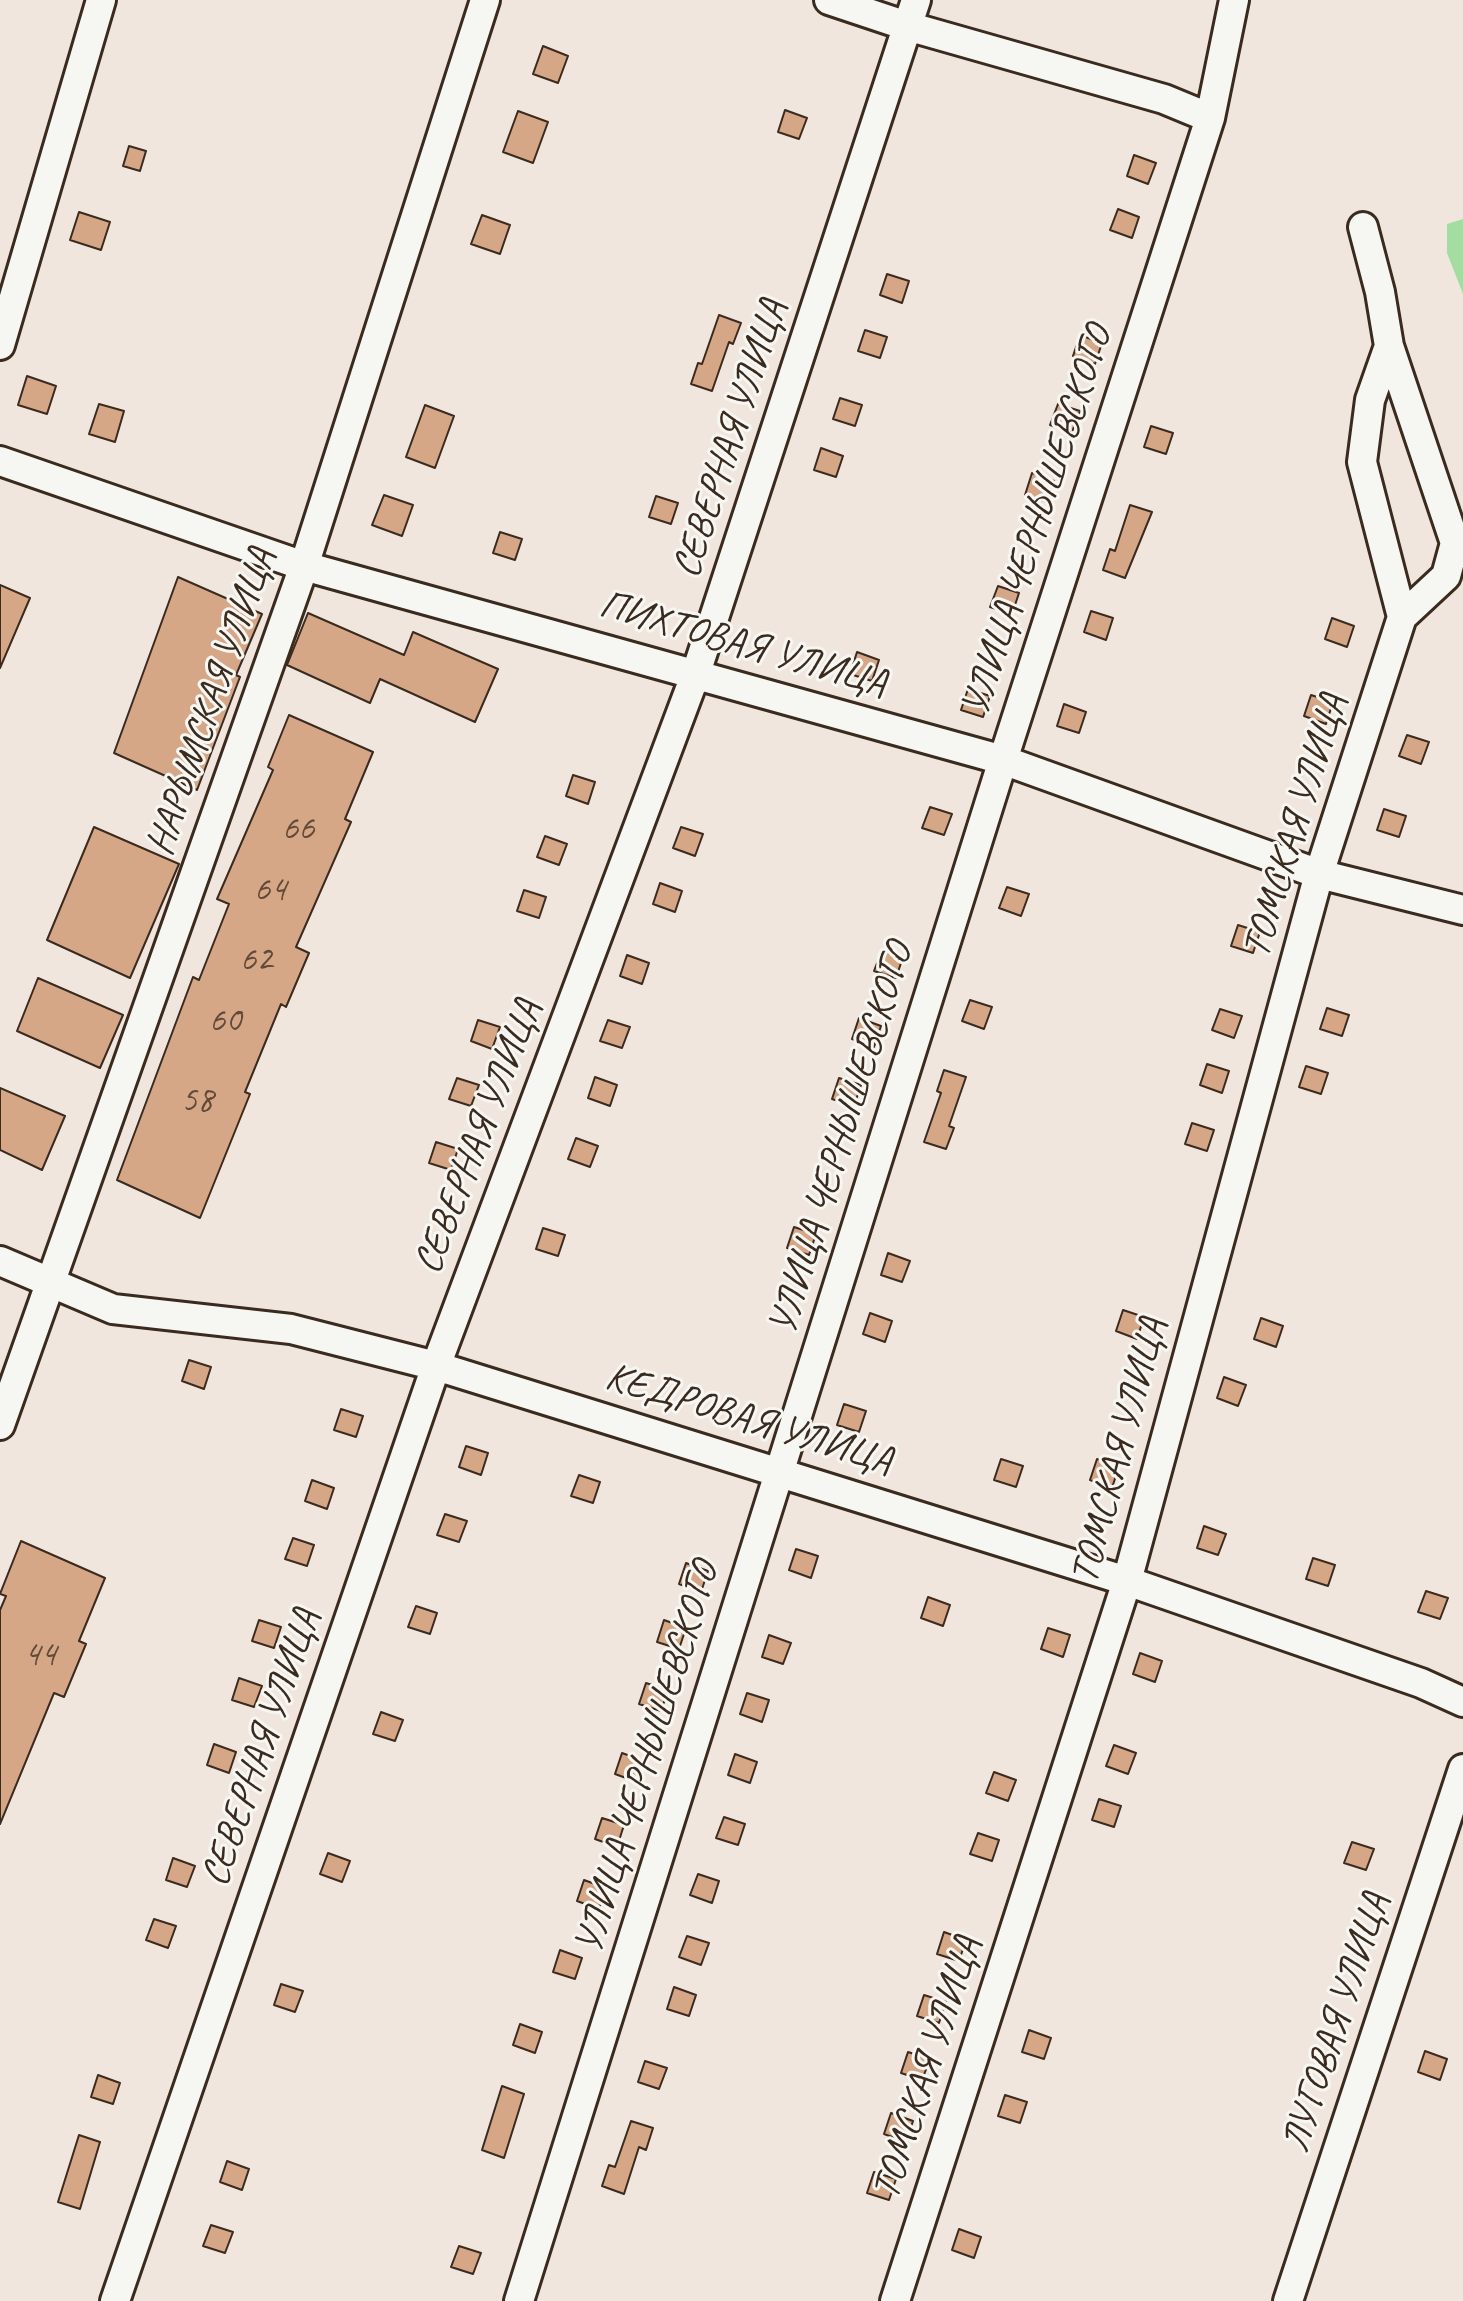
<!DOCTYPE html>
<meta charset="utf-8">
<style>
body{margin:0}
canvas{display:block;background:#f0e6dd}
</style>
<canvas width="1463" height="2301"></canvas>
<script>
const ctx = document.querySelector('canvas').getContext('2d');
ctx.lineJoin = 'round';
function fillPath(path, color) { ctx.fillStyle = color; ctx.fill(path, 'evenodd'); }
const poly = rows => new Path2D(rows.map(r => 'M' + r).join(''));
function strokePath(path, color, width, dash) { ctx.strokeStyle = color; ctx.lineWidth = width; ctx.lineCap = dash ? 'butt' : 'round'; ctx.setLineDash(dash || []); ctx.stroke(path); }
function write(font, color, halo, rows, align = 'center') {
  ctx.font = font + ' Caveat,sans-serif'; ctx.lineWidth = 6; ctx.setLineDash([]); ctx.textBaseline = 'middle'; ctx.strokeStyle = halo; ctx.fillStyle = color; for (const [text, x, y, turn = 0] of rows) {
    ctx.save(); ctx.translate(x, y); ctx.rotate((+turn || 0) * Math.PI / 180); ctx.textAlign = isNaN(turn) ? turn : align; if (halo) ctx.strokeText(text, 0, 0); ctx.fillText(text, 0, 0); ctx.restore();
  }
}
fillPath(poly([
 [1463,219,1463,294,1447,253,1447,224]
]), '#a4dda1');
const building = poly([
 [543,46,568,56,558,83,533,74,543,46],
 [785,110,807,118,799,139,778,132,785,110],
 [518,111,548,122,533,163,503,152,518,111],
 [129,146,146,151,140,171,123,166,129,146],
 [1134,155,1156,163,1148,184,1127,176,1134,155],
 [1118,209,1139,217,1132,238,1110,230,1118,209],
 [79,212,110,222,101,250,70,240,79,212],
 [482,215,510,225,500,254,471,244,482,215],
 [887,274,909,281,902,303,880,295,887,274],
 [719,315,741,323,733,344,729,342,712,391,691,384,698,363,702,364,719,315],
 [865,330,887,337,880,358,858,351,865,330],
 [1080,335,1102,343,1095,364,1073,356,1080,335],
 [27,376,56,386,47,414,18,405,27,376],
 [840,398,862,405,855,426,833,419,840,398],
 [99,404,124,411,115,442,89,434,99,404],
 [1058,404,1080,411,1072,432,1050,425,1058,404],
 [425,405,454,416,435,468,406,457,425,405],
 [1151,426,1173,433,1166,454,1144,447,1151,426],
 [821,448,843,456,836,477,814,470,821,448],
 [1032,473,1054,481,1047,502,1025,495,1032,473],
 [384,495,413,505,402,536,372,525,384,495],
 [656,496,678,503,671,524,649,517,656,496],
 [1130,505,1152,512,1125,578,1103,570,1110,549,1115,551,1130,505],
 [500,532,522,539,515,560,493,553,500,532],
 [178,577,262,614,236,675,240,677,197,790,114,753,178,577],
 [0,585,30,598,0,668,0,585],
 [998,586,1019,593,1012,614,990,607,998,586],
 [1091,611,1113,618,1106,640,1084,632,1091,611],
 [308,613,404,655,413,632,498,669,475,722,380,679,370,703,287,665,308,613],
 [1332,618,1354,626,1347,647,1325,639,1332,618],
 [857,652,879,660,872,681,850,674,857,652],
 [968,689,990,696,983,717,961,710,968,689],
 [1311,695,1333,702,1326,724,1304,716,1311,695],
 [1064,704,1086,712,1079,733,1057,726,1064,704],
 [289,715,373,752,345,819,351,822,296,947,309,953,286,1007,281,1004,245,1092,250,1094,200,1218,117,1180,193,977,199,980,229,904,217,899,273,770,268,767,289,715],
 [1407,735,1429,742,1421,764,1399,756,1407,735],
 [573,775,595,782,588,804,566,796,573,775],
 [930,807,952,814,944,835,922,828,930,807],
 [1384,809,1406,816,1399,837,1377,830,1384,809],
 [94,827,179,864,130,978,47,940,94,827],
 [681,827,703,834,695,856,673,848,681,827],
 [545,836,567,844,559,865,537,857,545,836],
 [660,883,682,891,675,912,653,904,660,883],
 [1007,887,1029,894,1021,916,999,908,1007,887],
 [524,890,546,897,539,918,517,911,524,890],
 [1238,925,1260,932,1253,953,1231,946,1238,925],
 [882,950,903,957,896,978,874,971,882,950],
 [627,955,649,963,642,984,620,976,627,955],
 [38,978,123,1015,100,1068,17,1031,38,978],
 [970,1000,992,1007,984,1029,962,1021,970,1000],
 [1327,1008,1349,1015,1342,1036,1320,1029,1327,1008],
 [1220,1009,1242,1016,1234,1038,1212,1030,1220,1009],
 [859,1018,881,1026,874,1047,852,1039,859,1018],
 [478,1020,500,1027,492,1049,471,1041,478,1020],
 [608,1020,630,1027,622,1048,600,1041,608,1020],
 [1207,1064,1229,1071,1222,1093,1200,1085,1207,1064],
 [1306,1066,1328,1073,1321,1094,1299,1087,1306,1066],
 [944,1070,966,1077,949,1126,954,1128,946,1149,924,1142,941,1093,937,1091,944,1070],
 [595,1077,617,1085,610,1106,588,1098,595,1077],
 [457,1078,479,1085,471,1106,449,1099,457,1078],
 [839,1078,861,1085,854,1106,832,1099,839,1078],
 [0,1088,65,1116,42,1170,0,1150,0,1088],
 [1192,1123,1214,1130,1207,1151,1185,1144,1192,1123],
 [576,1138,598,1146,590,1167,568,1159,576,1138],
 [436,1142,458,1149,451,1170,429,1163,436,1142],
 [794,1227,816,1234,809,1255,787,1248,794,1227],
 [543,1228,565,1235,558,1256,536,1249,543,1228],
 [888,1253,910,1261,902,1282,881,1275,888,1253],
 [1123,1310,1144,1317,1137,1339,1116,1331,1123,1310],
 [870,1313,892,1321,885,1342,863,1334,870,1313],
 [1261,1318,1283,1326,1276,1347,1254,1339,1261,1318],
 [189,1360,211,1367,204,1389,182,1381,189,1360],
 [1224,1377,1246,1385,1238,1406,1217,1398,1224,1377],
 [844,1404,866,1411,859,1432,837,1425,844,1404],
 [341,1409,363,1416,356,1437,334,1430,341,1409],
 [466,1446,488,1453,481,1475,459,1467,466,1446],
 [1001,1459,1023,1466,1016,1487,994,1480,1001,1459],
 [1097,1459,1119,1466,1112,1488,1090,1480,1097,1459],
 [579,1475,600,1482,593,1503,571,1496,579,1475],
 [312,1480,334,1488,327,1509,305,1501,312,1480],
 [445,1514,467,1521,459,1542,437,1535,445,1514],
 [1204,1526,1226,1534,1218,1555,1197,1548,1204,1526],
 [293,1538,314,1545,307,1566,285,1559,293,1538],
 [21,1541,105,1578,79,1641,86,1644,64,1697,54,1693,0,1824,0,1610,6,1596,0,1594,21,1541],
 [796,1549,818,1556,811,1578,789,1570,796,1549],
 [1313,1558,1335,1565,1328,1586,1306,1579,1313,1558],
 [686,1563,708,1571,701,1592,679,1584,686,1563],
 [1426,1591,1448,1598,1440,1619,1418,1612,1426,1591],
 [928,1597,950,1605,943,1626,921,1618,928,1597],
 [416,1606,437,1613,430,1634,408,1627,416,1606],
 [259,1620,281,1627,274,1648,252,1641,259,1620],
 [664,1620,686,1628,679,1649,657,1642,664,1620],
 [1048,1628,1070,1635,1063,1657,1041,1649,1048,1628],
 [769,1635,791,1643,783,1664,762,1657,769,1635],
 [1140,1653,1162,1661,1155,1682,1133,1674,1140,1653],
 [239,1678,262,1686,254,1707,232,1700,239,1678],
 [646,1683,668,1690,661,1711,639,1704,646,1683],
 [747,1693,769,1700,762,1722,740,1714,747,1693],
 [381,1712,403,1720,395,1741,373,1734,381,1712],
 [214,1744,236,1752,229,1773,207,1765,214,1744],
 [1114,1745,1136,1753,1128,1774,1106,1766,1114,1745],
 [622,1753,644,1761,637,1782,615,1774,622,1753],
 [735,1754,757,1762,750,1783,728,1775,735,1754],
 [994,1772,1016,1780,1008,1801,986,1793,994,1772],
 [1099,1799,1121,1806,1114,1827,1092,1820,1099,1799],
 [724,1817,745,1824,738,1845,716,1838,724,1817],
 [602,1818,624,1825,617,1847,595,1839,602,1818],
 [978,1833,999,1840,992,1861,970,1854,978,1833],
 [1352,1842,1374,1849,1366,1870,1344,1863,1352,1842],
 [328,1853,350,1861,342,1882,320,1874,328,1853],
 [173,1858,195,1866,187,1887,166,1880,173,1858],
 [698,1874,719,1881,712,1903,690,1895,698,1874],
 [584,1880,606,1888,599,1909,577,1901,584,1880],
 [154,1919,176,1926,168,1948,146,1940,154,1919],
 [944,1932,966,1940,959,1961,937,1954,944,1932],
 [687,1936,709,1943,701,1965,679,1957,687,1936],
 [560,1950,582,1958,575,1979,553,1972,560,1950],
 [281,1984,303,1991,295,2012,274,2005,281,1984],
 [674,1987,696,1995,689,2016,667,2009,674,1987],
 [924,1995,946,2002,939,2023,917,2016,924,1995],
 [520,2024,542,2032,535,2053,513,2045,520,2024],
 [1029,2030,1051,2038,1044,2059,1022,2052,1029,2030],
 [1425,2051,1447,2059,1440,2080,1418,2072,1425,2051],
 [908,2052,930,2059,922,2080,901,2073,908,2052],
 [645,2061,667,2068,659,2089,638,2082,645,2061],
 [98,2075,120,2083,113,2104,91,2097,98,2075],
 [502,2086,524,2094,504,2158,482,2150,502,2086],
 [1005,2095,1027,2102,1020,2123,998,2116,1005,2095],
 [891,2113,913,2121,906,2142,884,2134,891,2113],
 [631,2121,653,2128,646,2150,639,2147,624,2194,602,2186,609,2165,615,2167,631,2121],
 [79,2135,100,2142,80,2209,58,2202,79,2135],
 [227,2161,249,2169,242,2190,220,2182,227,2161],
 [874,2172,896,2179,889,2200,867,2193,874,2172],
 [211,2225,233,2232,225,2253,203,2246,211,2225],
 [959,2229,981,2237,974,2258,952,2250,959,2229],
 [459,2246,481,2253,473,2274,451,2267,459,2246]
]);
fillPath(building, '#d6a787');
strokePath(building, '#3b2a1e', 2);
const minor = poly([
 [829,0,907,26,1164,99,1210,118],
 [1363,227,1380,292,1389,346,1370,400,1362,462,1402,617],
 [0,345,101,0],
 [0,461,304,566,1003,760,1319,874,1463,910],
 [0,1261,113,1309,291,1329,436,1366,1127,1581,1421,1683,1463,1702],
 [0,1425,304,566,485,0],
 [115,2301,436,1366,696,673,916,0],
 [519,2301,1003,760,1210,118,1234,0],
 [895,2301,1127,1581,1319,874,1402,617,1446,576,1455,543,1389,346],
 [1288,2301,1463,1769]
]);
strokePath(minor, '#3b2a1e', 34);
strokePath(minor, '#f6f6f2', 28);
write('36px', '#624938', null, [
 ["66",298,830],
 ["64",270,891],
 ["62",256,961],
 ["60",225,1022],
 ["58",197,1102],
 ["44",40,1656]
]);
write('40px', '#3b2a1e', '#f6f6f2', [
 ["СЕВЕРНАЯ УЛИЦА",731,439,-72],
 ["УЛИЦА ЧЕРНЫШЕВСКОГО",1038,521,-72],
 ["ПИХТОВАЯ УЛИЦА",743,645,16],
 ["НАРЫМСКАЯ УЛИЦА",212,702,-71],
 ["ТОМСКАЯ УЛИЦА",1296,826,-73],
 ["СЕВЕРНАЯ УЛИЦА",479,1137,-69],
 ["УЛИЦА ЧЕРНЫШЕВСКОГО",842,1139,-73],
 ["КЕДРОВАЯ УЛИЦА",749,1420,17],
 ["ТОМСКАЯ УЛИЦА",1120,1451,-75],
 ["СЕВЕРНАЯ УЛИЦА",262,1748,-71],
 ["УЛИЦА ЧЕРНЫШЕВСКОГО",648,1758,-73],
 ["ЛУГОВАЯ УЛИЦА",1337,2023,-72],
 ["ТОМСКАЯ УЛИЦА",928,2068,-72]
]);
</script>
